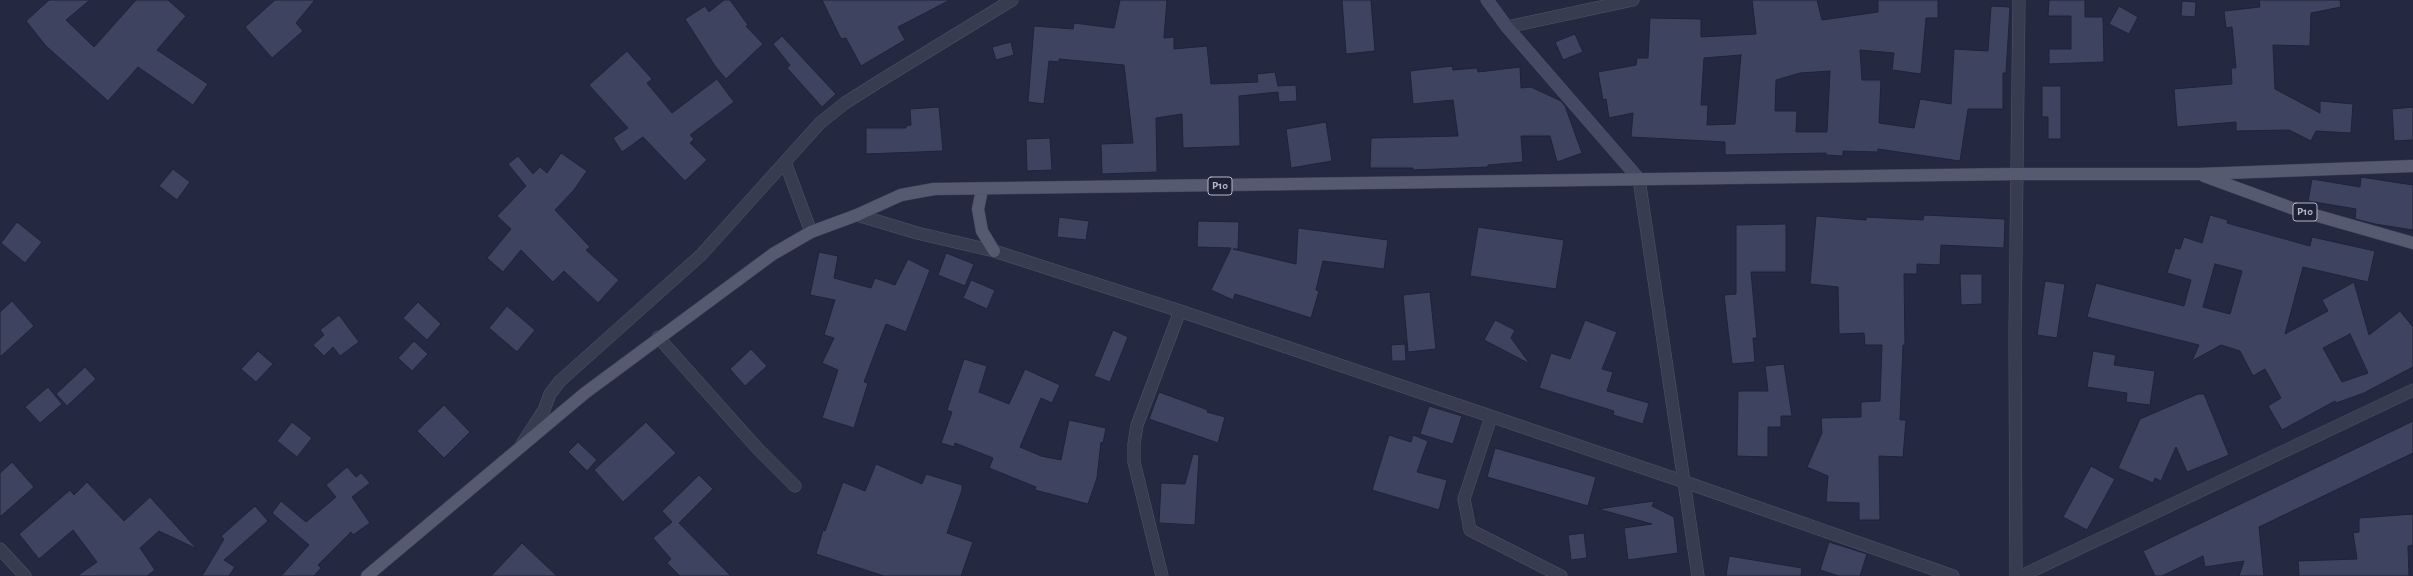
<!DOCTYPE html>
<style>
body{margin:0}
canvas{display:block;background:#242841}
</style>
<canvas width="2413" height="576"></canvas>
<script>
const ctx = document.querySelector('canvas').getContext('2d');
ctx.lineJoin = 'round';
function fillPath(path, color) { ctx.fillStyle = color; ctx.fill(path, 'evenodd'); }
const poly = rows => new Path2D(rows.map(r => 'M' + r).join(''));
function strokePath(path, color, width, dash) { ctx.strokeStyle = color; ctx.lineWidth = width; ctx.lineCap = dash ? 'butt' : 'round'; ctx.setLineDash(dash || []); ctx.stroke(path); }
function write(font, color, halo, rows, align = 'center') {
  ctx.font = font + ' "Alegreya Sans",sans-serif'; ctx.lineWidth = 4; ctx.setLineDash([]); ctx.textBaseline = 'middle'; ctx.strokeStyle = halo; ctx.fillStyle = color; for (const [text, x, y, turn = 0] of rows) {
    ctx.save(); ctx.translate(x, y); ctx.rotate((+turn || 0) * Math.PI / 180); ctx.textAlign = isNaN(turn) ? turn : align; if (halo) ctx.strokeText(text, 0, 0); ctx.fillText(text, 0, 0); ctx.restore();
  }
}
const building = poly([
 [49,0,90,0,66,20,94,47,136,0,168,0,186,16,157,50,208,84,193,105,138,67,108,101,46,46,26,21,49,0],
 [275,0,315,0,296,23,303,31,272,58,245,27,275,0],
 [724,0,730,0,748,25,746,26,763,44,726,79,715,66,685,19,705,6,709,12,724,0],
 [822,0,950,0,898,27,905,40,861,66,846,38,841,39,822,0],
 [1120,0,1167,0,1164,38,1174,37,1174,49,1207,46,1211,84,1258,82,1257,74,1275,72,1278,86,1296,85,1297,101,1279,102,1278,92,1239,96,1240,146,1183,148,1182,114,1156,118,1157,172,1102,174,1101,144,1133,143,1124,65,1059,59,1059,62,1049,61,1044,104,1028,102,1034,26,1073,29,1074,23,1114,28,1120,0],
 [1342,0,1371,0,1375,51,1346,54,1342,0],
 [1752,0,1817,0,1822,20,1878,12,1878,0,1938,0,1938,18,1926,18,1921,74,1892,70,1894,53,1860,50,1862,80,1881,80,1879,123,1914,128,1920,99,1951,104,1954,49,1988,51,1991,6,2010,7,2006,73,2003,73,2003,109,1968,109,1960,161,1878,149,1878,152,1843,151,1843,156,1826,155,1826,153,1725,155,1725,142,1631,137,1633,113,1609,118,1606,99,1603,100,1598,72,1636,65,1637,58,1648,58,1650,18,1701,19,1701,37,1756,34,1752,0],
 [1741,55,1735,124,1707,125,1708,105,1701,105,1704,58,1741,55],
 [1830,71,1827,132,1796,132,1797,111,1775,111,1776,80,1800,73,1830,71],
 [2049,0,2085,0,2085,17,2103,17,2104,62,2049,64,2049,49,2071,49,2071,16,2048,16,2049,0],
 [2259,0,2340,0,2341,7,2311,13,2310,46,2273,45,2275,89,2320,113,2320,101,2353,104,2351,133,2316,131,2311,141,2289,130,2236,131,2236,122,2177,127,2174,89,2232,84,2231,68,2236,68,2232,27,2226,28,2224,11,2260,7,2259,0],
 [2182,1,2196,2,2195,17,2181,16,2182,1],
 [2119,6,2138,17,2129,34,2109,24,2119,6],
 [1575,34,1583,52,1563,60,1555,42,1575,34],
 [782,36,836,94,822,107,787,68,790,65,773,44,782,36],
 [1011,42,1014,55,996,60,992,47,1011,42],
 [627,51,652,79,647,83,672,113,717,79,734,102,690,135,694,139,690,143,707,160,685,181,643,137,622,152,613,138,628,128,589,85,627,51],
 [1452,66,1453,70,1477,68,1478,72,1520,67,1521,88,1531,87,1561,101,1565,106,1582,153,1557,162,1550,136,1521,136,1523,162,1488,165,1488,167,1413,170,1413,168,1370,168,1371,138,1458,136,1453,100,1413,104,1410,71,1452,66],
 [2042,86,2061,86,2061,139,2048,139,2048,117,2042,117,2042,86],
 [939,107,943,151,866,154,866,128,906,128,906,126,911,125,910,109,939,107],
 [2413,107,2413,140,2394,141,2392,109,2413,107],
 [1326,122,1332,161,1291,168,1286,129,1326,122],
 [1050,138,1052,170,1027,171,1026,139,1050,138],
 [561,153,587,171,574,190,555,210,590,247,586,250,619,280,598,303,564,271,553,282,521,250,503,272,487,258,511,229,497,216,526,186,508,164,518,156,533,174,540,167,547,173,561,153],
 [173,169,190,182,177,200,159,186,173,169],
 [2361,177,2413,185,2413,230,2375,224,2355,219,2356,209,2308,201,2312,179,2360,187,2361,177],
 [1924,215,2005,219,2004,248,1941,245,1940,265,1917,264,1917,274,1904,274,1905,345,1903,345,1900,420,1906,420,1903,457,1879,456,1880,520,1859,520,1859,503,1826,502,1828,476,1807,467,1822,433,1821,418,1861,417,1861,402,1880,401,1882,345,1865,345,1864,333,1839,334,1838,287,1810,284,1816,216,1866,220,1866,217,1923,220,1924,215],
 [2210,215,2228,220,2227,223,2310,246,2312,237,2375,251,2368,282,2303,267,2285,334,2328,311,2322,300,2354,282,2369,335,2400,311,2413,327,2413,367,2364,393,2336,403,2335,401,2282,430,2268,406,2281,398,2265,369,2253,376,2240,351,2221,345,2192,361,2199,345,2087,317,2096,283,2184,306,2191,280,2167,273,2175,248,2180,249,2184,237,2202,243,2210,215],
 [2215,264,2242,271,2230,314,2203,307,2215,264],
 [2350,334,2368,373,2342,382,2323,348,2350,334],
 [1059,217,1089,221,1086,240,1057,237,1059,217],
 [1198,221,1239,222,1238,249,1233,249,1296,264,1298,228,1388,240,1384,269,1323,261,1316,290,1319,291,1311,318,1235,294,1233,300,1211,290,1231,248,1197,247,1198,221],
 [17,222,42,242,25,263,1,243,17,222],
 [1786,224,1786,272,1751,272,1757,338,1753,338,1755,362,1732,364,1724,295,1736,294,1736,225,1786,224],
 [1478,227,1564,240,1556,289,1470,276,1478,227],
 [819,252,838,256,834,278,871,288,875,278,895,285,908,259,930,270,906,332,886,324,864,382,868,383,854,428,822,418,838,370,822,363,834,338,824,335,835,300,810,295,819,252],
 [946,253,974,264,965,286,938,275,946,253],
 [1960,274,1982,274,1982,304,1961,305,1960,274],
 [971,280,995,290,987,309,963,298,971,280],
 [2045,281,2065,284,2057,338,2037,335,2045,281],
 [1430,292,1436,349,1408,352,1403,295,1430,292],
 [12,301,34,326,0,357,0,312,12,301],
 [418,302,441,324,427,340,403,318,418,302],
 [507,306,535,330,517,352,489,328,507,306],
 [339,315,359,342,340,356,333,347,324,356,313,345,324,335,320,330,339,315],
 [1495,320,1515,330,1511,338,1530,364,1484,340,1495,320],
 [1585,320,1617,332,1602,369,1613,372,1607,391,1649,403,1643,424,1613,415,1614,411,1539,388,1551,353,1570,359,1585,320],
 [1113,330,1128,337,1110,382,1094,376,1113,330],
 [414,341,428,354,412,371,398,358,414,341],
 [1405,344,1406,361,1392,361,1391,345,1405,344],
 [751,349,767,366,745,386,730,369,751,349],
 [258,351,273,364,256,382,241,369,258,351],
 [2093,351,2116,355,2114,365,2155,371,2150,405,2126,402,2127,393,2087,387,2093,351],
 [964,359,987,366,979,392,1009,404,1025,369,1060,385,1052,403,1041,398,1020,447,1041,456,1061,460,1069,420,1106,428,1103,443,1101,442,1097,478,1088,504,1035,490,1036,487,989,468,993,458,955,443,954,447,941,443,952,412,947,410,964,359],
 [1784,364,1792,416,1781,416,1781,427,1768,427,1768,457,1737,456,1738,391,1768,391,1765,366,1784,364],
 [85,367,96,379,67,406,56,394,85,367],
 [48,387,62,404,40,423,25,407,48,387],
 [1159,392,1208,410,1207,412,1225,417,1218,443,1149,419,1159,392],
 [2198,394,2204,394,2229,455,2187,472,2176,447,2161,481,2155,478,2153,483,2118,468,2140,419,2198,394],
 [444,405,470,432,444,458,417,431,444,405],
 [1429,406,1462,416,1453,444,1420,434,1429,406],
 [2413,421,2413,453,2259,527,2264,576,2239,576,2244,561,2205,567,2203,556,2162,576,2155,576,2143,551,2413,421],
 [292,422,312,438,297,457,277,441,292,422],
 [646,422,676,453,623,502,594,470,646,422],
 [1389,435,1411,442,1413,435,1428,441,1417,472,1447,480,1439,510,1372,490,1389,435],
 [578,442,597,460,587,471,568,452,578,442],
 [1495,448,1596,477,1588,506,1487,477,1495,448],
 [1193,454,1199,455,1195,525,1159,523,1161,483,1185,484,1193,454],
 [12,462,34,487,0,517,0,473,12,462],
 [876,464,922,484,926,474,962,485,962,490,947,533,973,542,961,576,884,576,816,554,823,530,825,531,843,482,865,491,876,464],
 [2091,466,2115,479,2087,530,2063,517,2091,466],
 [347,467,356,477,361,473,370,483,352,497,370,523,353,535,351,532,318,565,321,568,314,576,281,576,309,545,272,513,281,501,306,522,336,497,326,485,347,467],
 [699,475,713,489,679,523,731,576,680,576,667,563,671,559,653,538,672,522,662,511,699,475],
 [87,482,124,521,150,497,197,549,159,531,140,548,155,570,147,576,77,576,97,562,73,530,39,559,19,534,70,490,74,495,87,482],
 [1654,501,1652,506,1674,517,1678,553,1628,560,1624,528,1652,524,1598,509,1654,501],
 [255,506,268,521,224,560,235,567,229,576,202,576,224,539,221,536,255,506],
 [2413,514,2413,545,2408,546,2409,576,2299,576,2298,561,2357,559,2353,533,2359,532,2359,518,2413,514],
 [1584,533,1587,558,1571,560,1568,535,1584,533],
 [1829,542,1867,554,1860,576,1839,576,1820,570,1829,542],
 [522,543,557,576,491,576,522,543],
 [1729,556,1802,568,1801,576,1726,576,1729,556]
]);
fillPath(building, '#3e435f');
strokePath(building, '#1f2338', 1);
const street = poly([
 [1507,27,1633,0],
 [785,162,811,232],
 [1639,179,1698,576],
 [857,215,917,233,994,251,1180,311,1685,482,1953,576],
 [658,337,757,448,795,486],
 [1491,417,1464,499,1470,530,1561,576],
 [522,444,544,410,550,394,560,381,701,255,820,123,845,103,883,79,1012,0],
 [0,549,25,576],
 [1162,576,1134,462,1134,444,1137,425,1180,311],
 [2016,576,2015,333,2019,0],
 [2021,576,2413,390]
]);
const secondary = poly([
 [1487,0,1507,27,1639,179]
]);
const primary = poly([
 [2204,176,2297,210,2413,243],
 [982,190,978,209,982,231,994,251],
 [367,576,585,393,773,254,811,232,857,215,901,195,934,189,2016,174,2200,174,2413,166]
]);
strokePath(street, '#505468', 13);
strokePath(secondary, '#505468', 13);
strokePath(primary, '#3f4257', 13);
strokePath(street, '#383c51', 12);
strokePath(secondary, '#464964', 12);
strokePath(primary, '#565a71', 12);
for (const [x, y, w] of [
 [1220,186,24],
 [2305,212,24]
]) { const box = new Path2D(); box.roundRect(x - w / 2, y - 9, w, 18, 3); ctx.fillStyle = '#1d2136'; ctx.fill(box); strokePath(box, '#b5b7cb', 1); }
write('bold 11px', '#b5b7cb', null, [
 ["P10",1220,186],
 ["P10",2305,212]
]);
</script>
